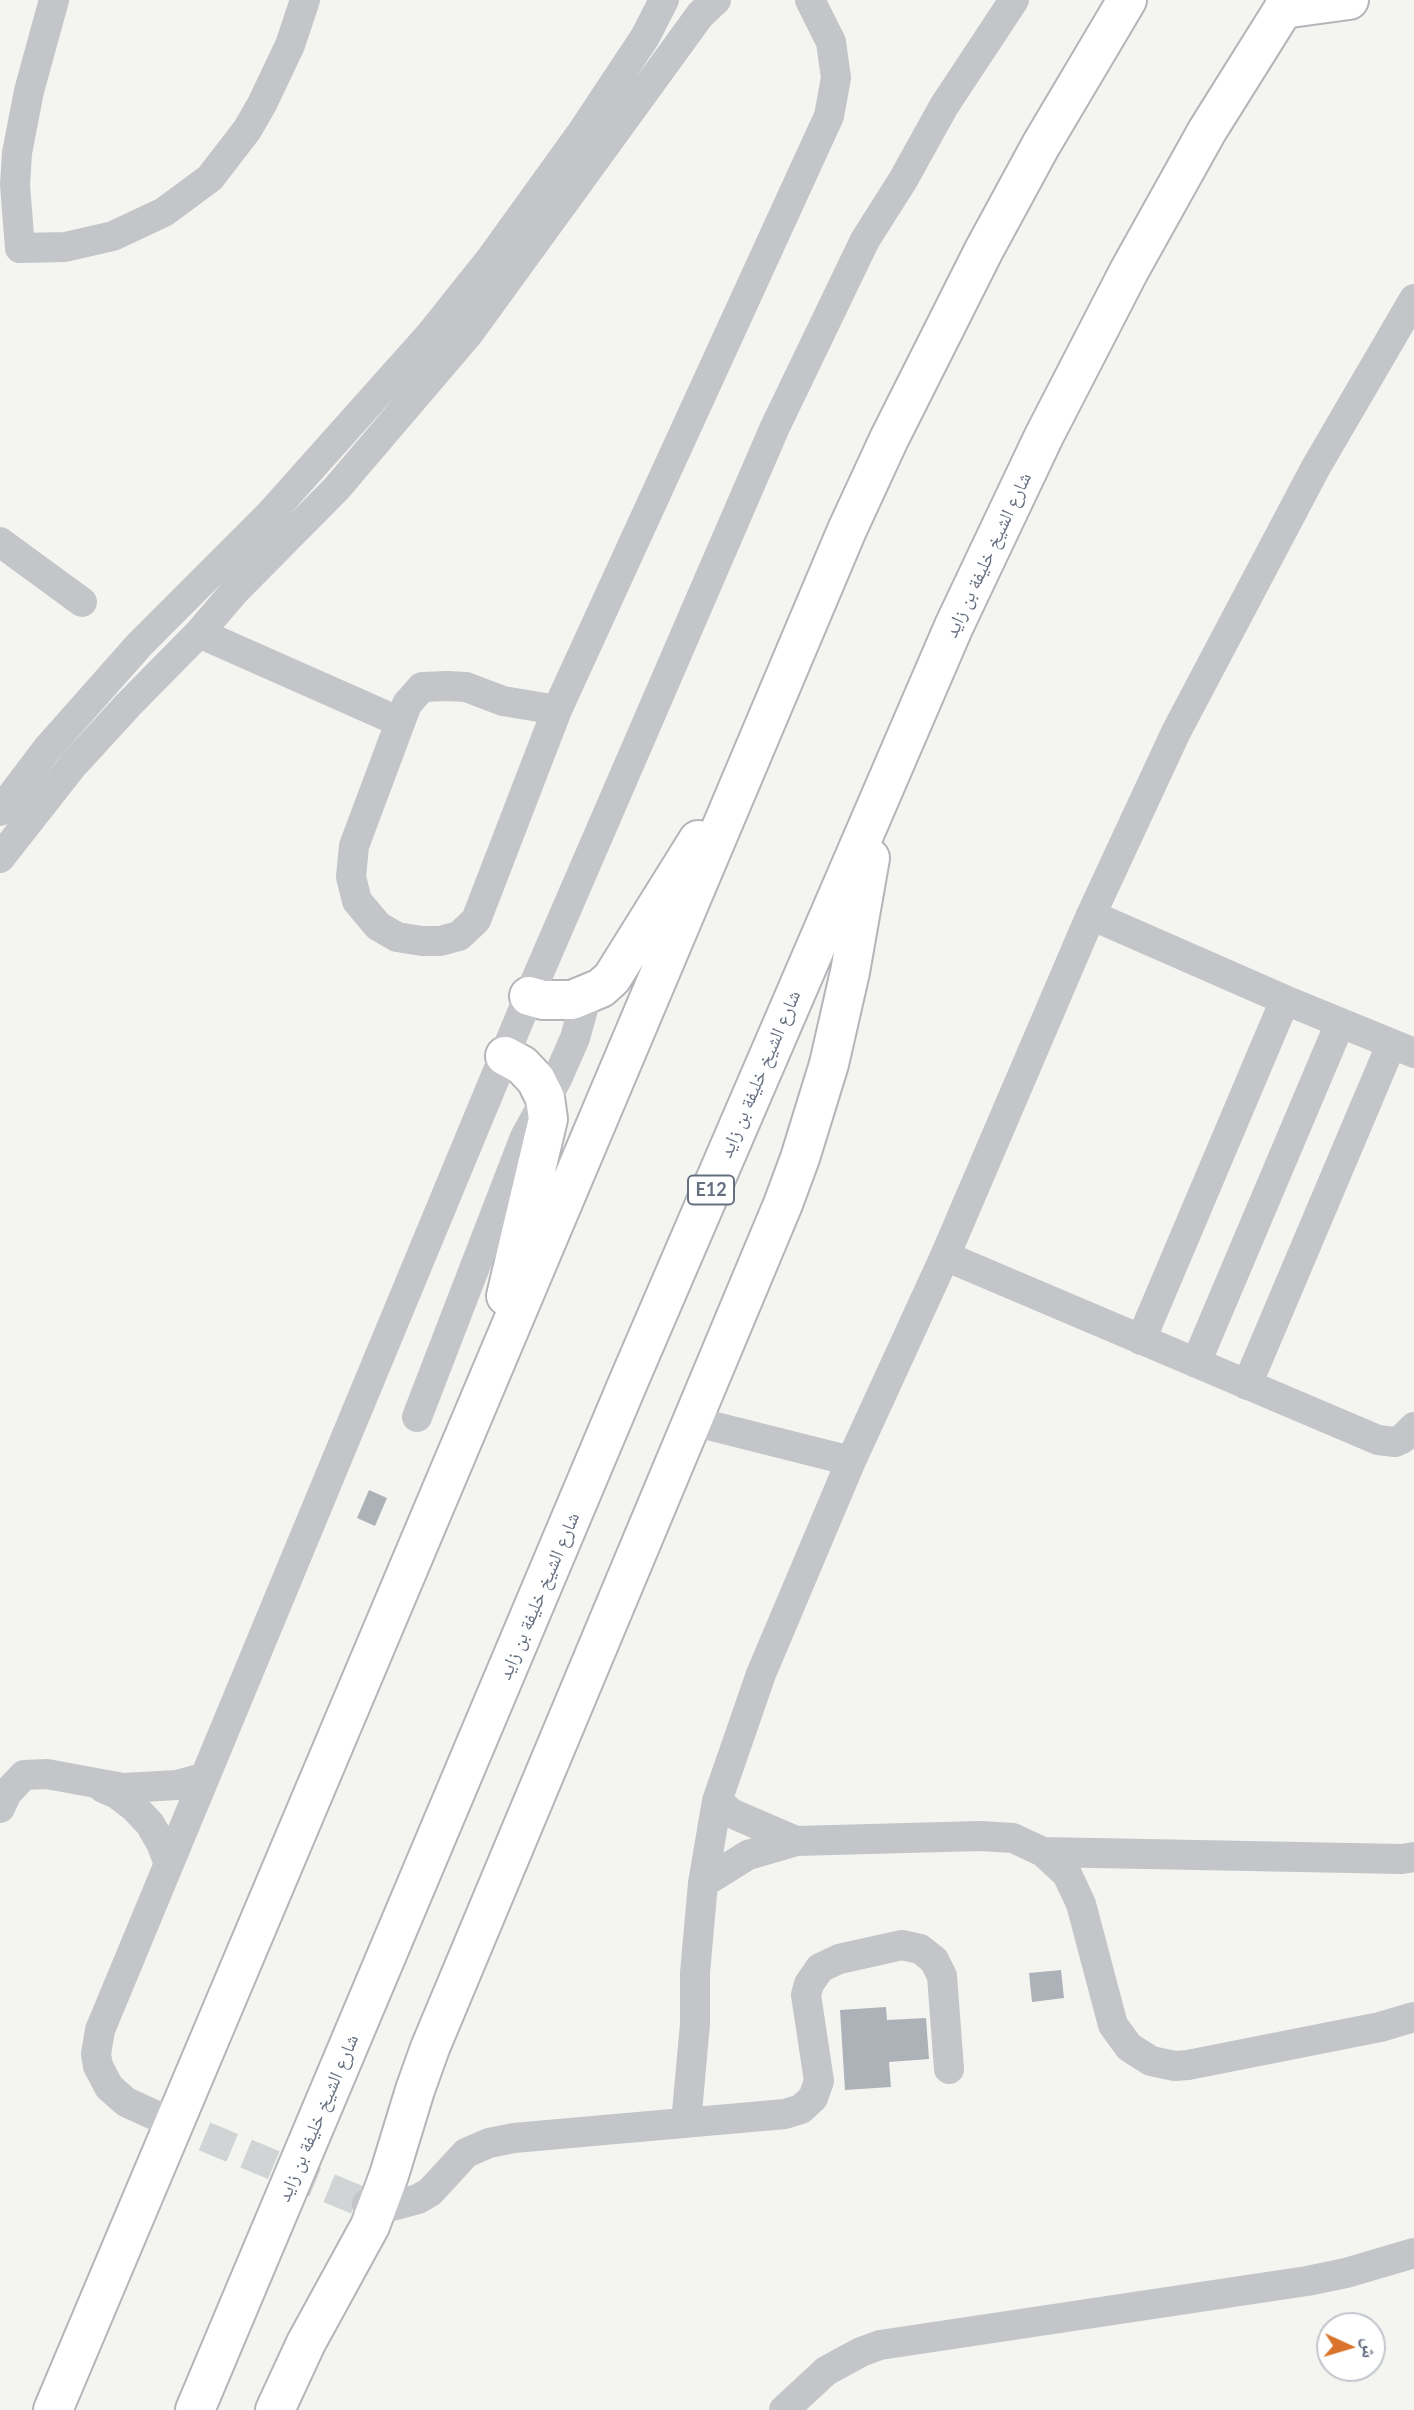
<!DOCTYPE html>
<meta charset="utf-8">
<style>
body{margin:0}
#map{position:relative;width:1414px;height:2410px;overflow:hidden;background:#f4f5f1;font-family:Lato,"Noto Naskh Arabic",sans-serif}
canvas{display:block}
.north{position:absolute;left:1316px;top:2312px;width:70px;height:70px;box-sizing:border-box;background:#fff;border:2px solid #c1c5cc;border-radius:50%;rotate:94deg;font-size:19px;font-weight:700;line-height:28px;text-align:center;color:#656f80}
.north::after{content:'';display:block;margin:auto;width:24px;height:32px;background:#d9732c;clip-path:polygon(50% 0,100% 100%,50% 72%,0 100%)}
</style>
<div id="map">
<canvas width="1414" height="2410"></canvas>
<div class="north">ش</div>
</div>
<script>
const ctx = document.querySelector('canvas').getContext('2d');
ctx.lineJoin = 'round';
function fillPath(path, color) { ctx.fillStyle = color; ctx.fill(path, 'evenodd'); }
const poly = rows => new Path2D(rows.map(r => 'M' + r).join(''));
function strokePath(path, color, width, dash) { ctx.strokeStyle = color; ctx.lineWidth = width; ctx.lineCap = dash ? 'butt' : 'round'; ctx.setLineDash(dash || []); ctx.stroke(path); }
function write(font, color, halo, rows, align = 'center') {
  ctx.font = font + ' Lato,"Noto Naskh Arabic",sans-serif'; ctx.lineWidth = 7; ctx.setLineDash([]); ctx.textBaseline = 'middle'; ctx.strokeStyle = halo; ctx.fillStyle = color; for (const [text, x, y, turn = 0] of rows) {
    ctx.save(); ctx.translate(x, y); ctx.rotate((+turn || 0) * Math.PI / 180); ctx.textAlign = isNaN(turn) ? turn : align; if (halo) ctx.strokeText(text, 0, 0); ctx.fillText(text, 0, 0); ctx.restore();
  }
}
fillPath(poly([
 [369,1490,387,1498,375,1526,357,1518],
 [1061,1970,1064,1998,1032,2002,1029,1973],
 [886,2007,887,2020,926,2018,929,2059,889,2062,891,2087,845,2090,840,2010]
]), '#adb2b8');
strokePath(poly([
 [163,2119,367,2204]
]), '#d0d4d5', 30, [30, 15]);
const highway = poly([
 [1283,9,1349,0],
 [529,996,543,1000,572,1000,601,988,612,978,698,840],
 [505,1056,522,1065,536,1080,545,1098,548,1119,506,1296],
 [53,2410,847,530,889,439,984,250,1041,145,1127,0],
 [195,2410,630,1378,954,626,1044,436,1129,271,1207,131,1289,0],
 [275,2410,306,2343,370,2226,389,2175,415,2090,430,2048,783,1204,800,1158,829,1064,850,972,870,858]
]);
strokePath(highway, '#b3b5b9', 42);
strokePath(poly([
 [54,0,29,91,17,153,15,185,20,248,65,247,113,236,164,212,210,178,247,130,262,104,290,45,305,0],
 [0,542,82,602],
 [199,633,400,722],
 [557,710,503,701,466,687,447,686,422,687,407,704,354,846,351,877,357,901,378,926,397,937,422,941,440,941,459,936,476,920,557,710,829,116,836,78,831,42,810,0],
 [0,811,47,749,140,644,271,513,429,336,492,257,582,132,645,37,664,0],
 [0,858,73,765,128,705,199,633,235,591,336,489,423,387,469,333,700,15,716,0],
 [1091,915,1285,1000,1414,1053],
 [945,1256,1378,1440,1395,1442,1402,1439,1414,1427],
 [1141,1340,1285,1000],
 [1196,1363,1340,1023],
 [1247,1385,1391,1045],
 [417,1417,525,1137,557,1079,575,1038,587,995],
 [692,1421,851,1461],
 [103,1788,117,1794,134,1807,150,1824,161,1843,169,1864],
 [717,1801,731,1813,796,1841],
 [0,1808,7,1793,24,1775,47,1774,123,1788,177,1785,203,1778],
 [1043,1852,1402,1859,1414,1857],
 [703,1883,748,1855,796,1841,980,1836,1013,1838,1043,1852,1067,1874,1081,1904,1113,2025,1129,2047,1151,2061,1175,2066,1188,2065,1380,2027,1414,2017],
 [163,2119,126,2102,109,2087,98,2066,96,2054,100,2030,529,996,775,427,865,240,903,180,944,106,1014,0],
 [686,2123,695,2024,695,1973,703,1883,717,1801,761,1674,851,1461,945,1256,1091,915,1176,732,1316,467,1414,299],
 [367,2204,392,2206,418,2199,430,2192,466,2153,489,2143,514,2138,785,2114,801,2109,813,2098,819,2081,806,1995,809,1984,820,1968,839,1959,902,1945,920,1949,934,1960,942,1976,949,2069],
 [784,2410,826,2371,861,2352,880,2345,1307,2281,1346,2273,1414,2253]
]), '#c3c5c9', 30);
strokePath(highway, '#fff', 38);
for (const [x, y, w] of [
 [711,1190,46]
]) { const box = new Path2D(); box.roundRect(x - w / 2, y - 14.5, w, 29, 5); ctx.fillStyle = '#fff'; ctx.fill(box); strokePath(box, '#656f80', 2); }
write('bold 18px', '#656f80', null, [
 ["E12",711,1190]
]);
write('19px', '#656f80', '#fff', [
 ["شارع الشيخ خليفة بن زايد",988,555,-65],
 ["شارع الشيخ خليفة بن زايد",760,1074,-67],
 ["شارع الشيخ خليفة بن زايد",539,1596,-67],
 ["شارع الشيخ خليفة بن زايد",318,2118,-67]
]);
</script>
